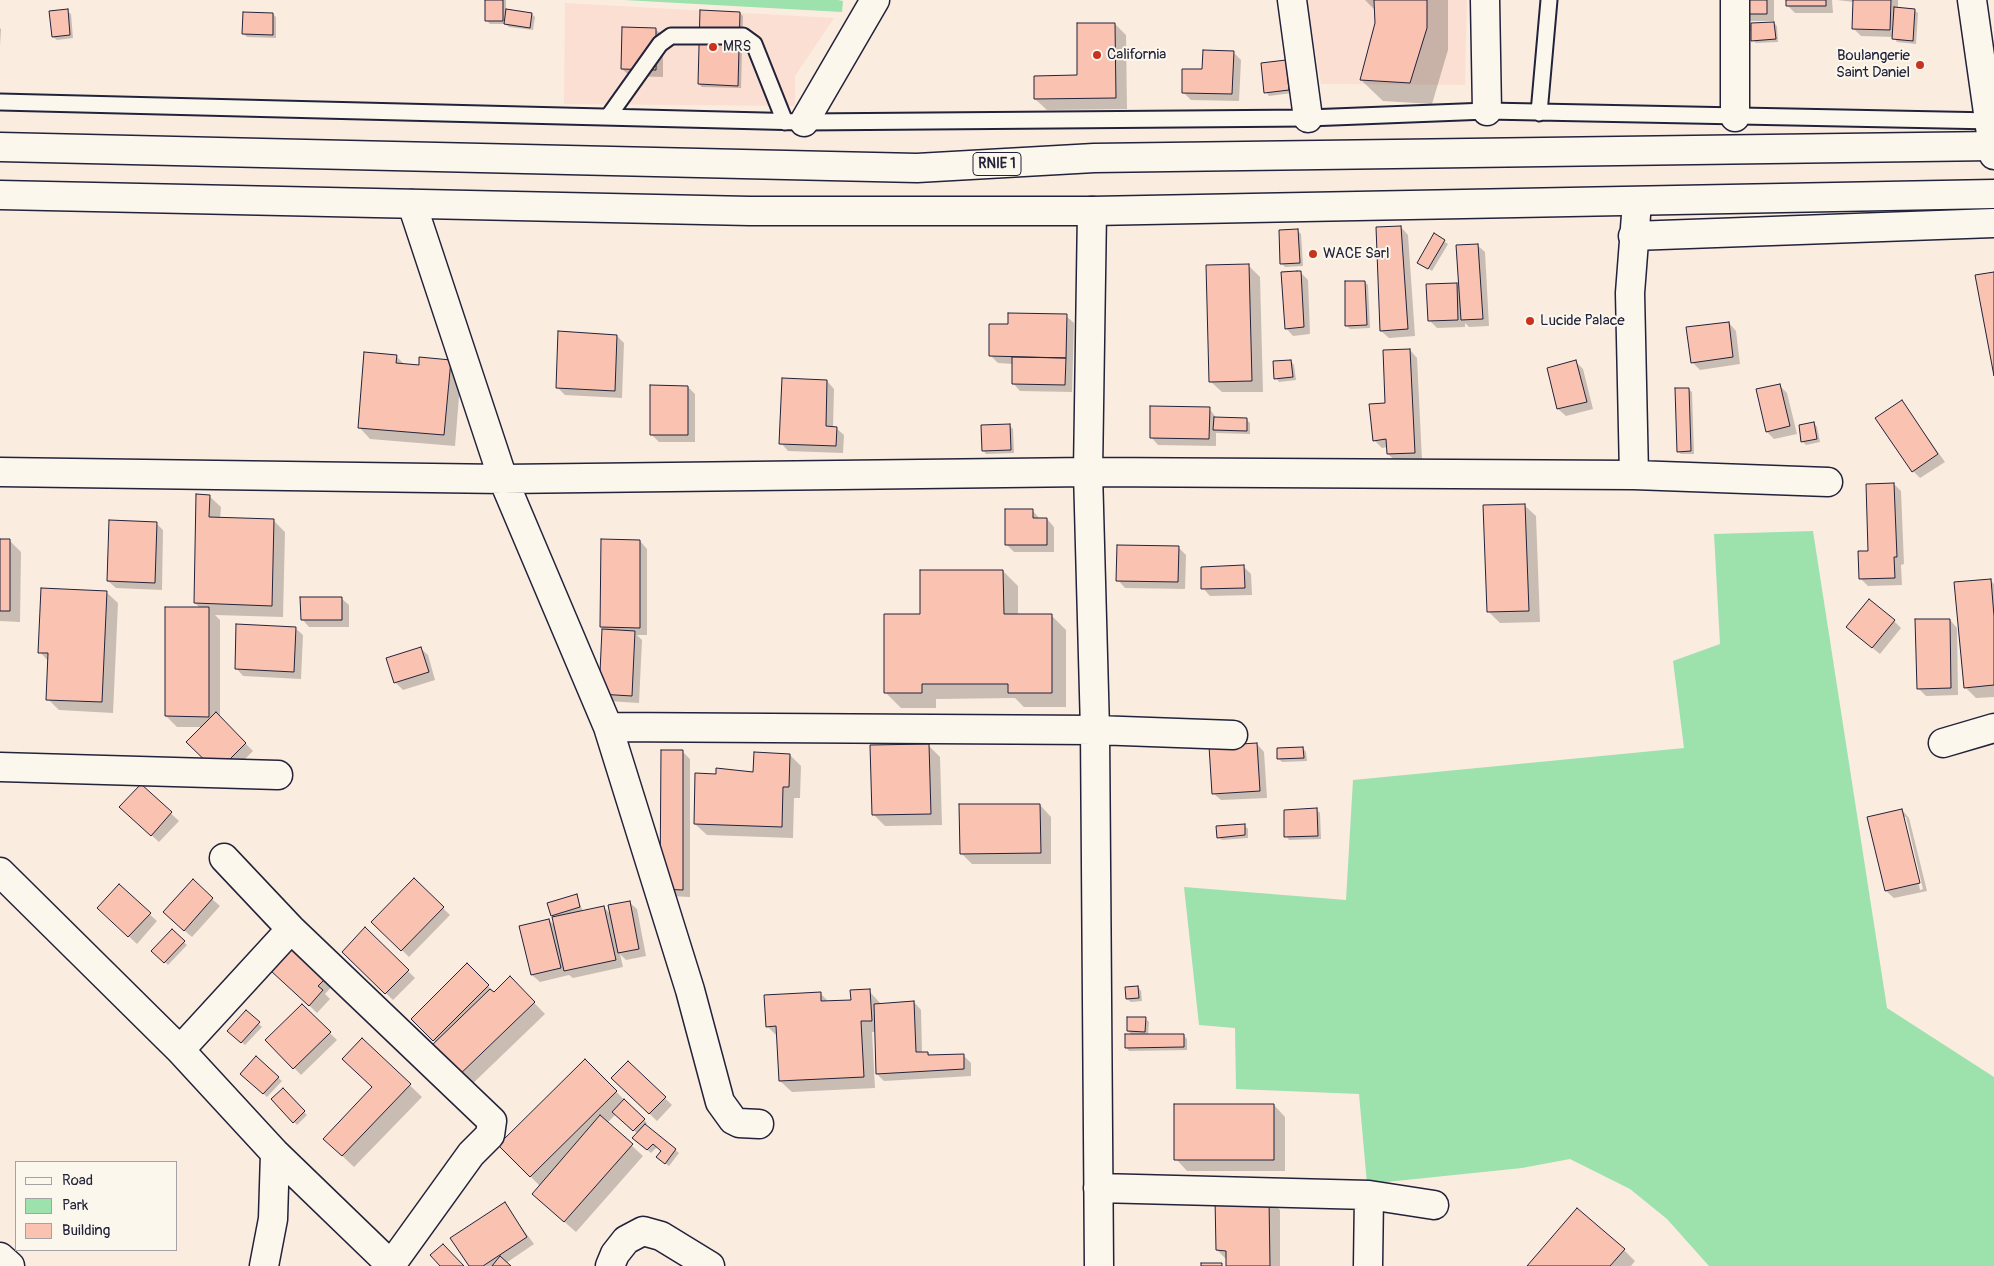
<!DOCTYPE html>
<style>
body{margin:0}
#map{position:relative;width:1994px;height:1266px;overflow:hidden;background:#fbece0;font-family:Pangolin,sans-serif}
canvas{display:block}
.legend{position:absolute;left:15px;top:1161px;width:162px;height:90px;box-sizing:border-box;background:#fbf7ec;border:1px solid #a4a2a5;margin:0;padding:6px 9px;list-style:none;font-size:15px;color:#22223b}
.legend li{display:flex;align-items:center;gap:10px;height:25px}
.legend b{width:25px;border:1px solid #a4a2a5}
</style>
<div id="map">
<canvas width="1994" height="1266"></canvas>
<ul class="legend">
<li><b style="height:6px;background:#fbf7ec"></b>Road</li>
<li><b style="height:14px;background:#9de1ad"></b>Park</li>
<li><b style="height:14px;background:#fac2b0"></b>Building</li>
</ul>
</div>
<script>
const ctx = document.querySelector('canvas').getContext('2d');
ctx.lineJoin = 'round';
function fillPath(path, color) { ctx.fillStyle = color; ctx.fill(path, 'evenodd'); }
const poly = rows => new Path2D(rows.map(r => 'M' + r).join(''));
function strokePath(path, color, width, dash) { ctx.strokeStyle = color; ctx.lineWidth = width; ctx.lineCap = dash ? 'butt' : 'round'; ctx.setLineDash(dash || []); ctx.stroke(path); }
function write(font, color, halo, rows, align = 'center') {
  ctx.font = font + ' Pangolin,sans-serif'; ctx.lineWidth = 4; ctx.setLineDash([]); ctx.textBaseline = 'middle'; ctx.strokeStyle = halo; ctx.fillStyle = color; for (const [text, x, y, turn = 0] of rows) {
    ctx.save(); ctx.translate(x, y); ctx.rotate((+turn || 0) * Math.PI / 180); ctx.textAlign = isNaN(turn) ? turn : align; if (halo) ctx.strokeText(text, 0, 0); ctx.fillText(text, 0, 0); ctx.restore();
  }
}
fillPath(poly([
 [1306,0,1467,0,1465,85,1321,84],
 [565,3,834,18,795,76,795,106,564,104]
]), '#fbdfd2');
fillPath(poly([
 [624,0,838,0,843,1,842,12],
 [1813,531,1887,1008,1994,1077,1994,1266,1709,1266,1667,1219,1630,1189,1570,1159,1522,1168,1367,1184,1359,1094,1236,1089,1235,1028,1199,1025,1184,887,1346,900,1353,780,1684,748,1673,661,1720,644,1714,534]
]), '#9de1ad');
fillPath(poly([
 [487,0,506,0,506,10,532,14,535,17,533,30,509,27,505,24,490,24,486,20],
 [1365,0,1448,0,1448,50,1432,104,1383,101,1361,80,1376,23,1376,11],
 [1730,0,1774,0,1774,21,1749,21,1750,25,1774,23,1777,26,1778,42,1756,43,1753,40,1752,31,1750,31,1750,38,1736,39],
 [1787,0,1832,0,1833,13,1795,13,1787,5],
 [1837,0,1898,0,1898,9,1914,10,1918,13,1916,44,1897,42,1894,37,1861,36,1853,28,1854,2],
 [67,11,71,14,73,38,57,40,53,37],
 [740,13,743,16,741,88,702,87,699,84],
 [273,14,276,17,276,38,247,37,244,34],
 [1115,24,1126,35,1127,109,1047,110,1035,99,1079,76],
 [0,28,1,29,0,46],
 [655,29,663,36,663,77,630,76,622,69],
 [1233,52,1241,60,1239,101,1191,100,1183,92,1203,71],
 [1286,61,1289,65,1292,93,1269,96,1266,92],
 [1401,227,1408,235,1415,336,1389,338,1381,331],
 [1298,231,1301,234,1303,266,1285,267,1281,263],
 [1434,235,1448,244,1432,271,1419,262],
 [1477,245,1485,252,1489,326,1469,327,1465,323,1465,327,1437,328,1429,320,1457,284,1460,287],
 [1249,266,1260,277,1263,392,1222,392,1210,381],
 [1300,272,1308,280,1310,334,1293,336,1286,328],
 [1365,282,1368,285,1370,328,1350,329,1346,325],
 [1066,316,1074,323,1072,392,1020,391,1013,383,1013,364,998,363,990,355,1009,325],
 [1729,323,1736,331,1740,364,1700,370,1692,362],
 [617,336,624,343,622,398,565,395,557,387],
 [1410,350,1417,358,1422,460,1396,461,1388,454,1388,447,1382,448,1374,440,1386,404],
 [396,356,405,365,420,366,450,361,461,372,455,446,370,439,359,427],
 [1291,361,1294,365,1296,380,1279,382,1276,378],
 [1576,362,1583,369,1593,409,1566,416,1558,409],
 [827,381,834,389,833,428,836,428,844,435,843,453,788,451,781,443],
 [1779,385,1787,393,1797,434,1774,439,1767,432],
 [688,387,695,394,695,442,659,442,651,434],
 [1688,389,1692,392,1694,454,1681,454,1678,451],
 [1902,402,1945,462,1920,478,1913,471],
 [1209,408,1217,419,1246,419,1250,423,1250,434,1216,433,1216,446,1158,445,1151,437],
 [1814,423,1817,427,1820,442,1806,445,1802,441],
 [1010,426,1013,429,1014,453,986,454,983,450],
 [1894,484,1901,491,1904,564,1901,565,1902,585,1868,586,1861,579],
 [209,496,221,507,220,519,273,520,285,532,283,617,215,615,220,620,220,718,253,751,225,779,202,727,177,727,166,716,200,608,195,603],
 [1524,505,1536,516,1540,622,1500,623,1488,611],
 [1032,510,1040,519,1047,519,1054,527,1054,552,1014,552,1006,544],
 [156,523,163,530,162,590,116,588,108,581],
 [0,540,9,540,21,552,20,622,0,621],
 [640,541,647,549,647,635,637,635,642,640,639,703,608,701,600,693,603,628,601,627],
 [1178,547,1186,555,1185,589,1125,588,1118,580],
 [1244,567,1251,574,1252,595,1210,596,1203,588],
 [1003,571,1018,586,1018,615,1051,615,1066,630,1066,707,1024,707,1015,698,936,699,936,708,901,708,886,693,921,615],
 [1990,580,1994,584,1994,697,1976,698,1965,687],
 [106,592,118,603,113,713,59,710,48,699,49,662,40,652],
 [341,598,349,605,349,627,309,627,302,619],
 [1950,620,1957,628,1958,695,1926,696,1918,688],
 [1894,621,1901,628,1880,654,1855,634],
 [295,628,303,635,301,679,243,676,236,668],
 [420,648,428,655,435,680,403,690,395,682],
 [1257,744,1264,752,1267,798,1221,800,1213,793],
 [928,745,940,757,942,825,885,826,874,815],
 [1303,748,1306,752,1307,761,1282,762,1278,758],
 [683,752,690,759,690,897,669,896],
 [790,755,801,766,800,798,794,798,793,838,707,835,695,824,755,774],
 [141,786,179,821,159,842,128,814],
 [1040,805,1051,817,1051,864,972,864,961,853],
 [1317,810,1320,813,1321,839,1289,840,1286,836],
 [1902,810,1909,818,1927,891,1894,898,1886,891,1869,818],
 [1903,817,1906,817,1923,889,1920,890],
 [1244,825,1248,829,1248,838,1222,840,1218,837],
 [414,880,450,915,409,957,373,922],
 [119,886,157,921,137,944,106,915],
 [576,896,583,911,604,907,611,915,629,902,637,909,646,956,626,960,620,954,623,967,573,978,569,975,540,982,532,975,521,927,549,920,555,926,552,915],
 [212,899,220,906,192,937,172,920],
 [365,929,415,978,393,1000,343,952],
 [172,931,187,945,168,965,153,951],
 [295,947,333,985,325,994,330,999,317,1013,281,978],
 [467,965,495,993,510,978,545,1014,468,1088,436,1043,413,1019],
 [1138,987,1141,991,1142,1001,1131,1002,1127,999],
 [869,991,881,1004,914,1002,921,1010,922,1053,928,1053,931,1056,963,1055,971,1063,971,1076,884,1081,877,1074,876,1032,872,1032,875,1088,792,1092,780,1081,778,1037,767,1026,820,993,829,1002,852,1001],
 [302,1006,337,1040,301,1075,267,1040],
 [246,1012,262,1027,245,1045,229,1031],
 [1145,1018,1149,1022,1148,1035,1183,1035,1187,1039,1187,1050,1129,1051,1126,1047,1132,1035,1128,1031],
 [362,1039,422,1097,354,1167,336,1150,374,1088],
 [256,1058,282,1081,267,1097,242,1074],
 [585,1060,647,1123,645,1125,679,1153,669,1166,661,1160,662,1151,657,1147,651,1153,637,1141,638,1134,616,1114,607,1123,643,1156,576,1232,545,1205,540,1186,499,1145],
 [628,1062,672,1105,657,1121,613,1078],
 [283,1090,307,1115,297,1125,272,1100],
 [1274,1105,1285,1117,1285,1171,1187,1171,1176,1159],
 [1268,1198,1280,1210,1280,1266,1228,1266,1227,1260,1217,1250],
 [504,1204,534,1244,506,1263,510,1266,470,1266],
 [1624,1250,1635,1261,1631,1266,1528,1266]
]), '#0003');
const building = poly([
 [485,0,503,0,503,21,485,21,485,0],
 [1374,0,1427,0,1427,28,1410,83,1360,80,1375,23,1374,0],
 [1729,0,1767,0,1767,14,1729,14,1729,0],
 [1786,0,1826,0,1826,6,1786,6,1786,0],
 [1853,0,1891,0,1890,30,1852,29,1853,0],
 [1894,7,1915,9,1913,41,1892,39,1894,7],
 [68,9,70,35,52,37,49,11,68,9],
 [506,9,532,13,530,28,504,24,506,9],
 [700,10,740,12,738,86,698,84,700,10],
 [243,12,273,13,273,35,242,34,243,12],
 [1774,22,1776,39,1751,41,1751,23,1774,22],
 [1077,23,1115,23,1116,98,1034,99,1034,76,1077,75,1077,23],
 [622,27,656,28,656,70,621,69,622,27],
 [1203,50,1234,51,1232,94,1182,93,1182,69,1202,69,1203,50],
 [1286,60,1289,90,1264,93,1261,63,1286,60],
 [1401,226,1408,329,1380,331,1376,227,1401,226],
 [1298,229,1300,263,1280,264,1279,230,1298,229],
 [1434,233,1445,240,1428,269,1417,263,1434,233],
 [1478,244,1483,319,1461,320,1456,245,1478,244],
 [1249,264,1252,381,1209,382,1206,265,1249,264],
 [1297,271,1301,271,1304,327,1285,329,1281,272,1297,271],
 [1994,272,1994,376,1975,275,1994,272],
 [1345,281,1365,281,1367,325,1345,326,1345,281],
 [1457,283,1458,320,1428,321,1426,284,1457,283],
 [1008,313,1067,314,1066,358,989,356,989,324,1008,324,1008,313],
 [1729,322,1733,357,1691,363,1686,327,1729,322],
 [558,331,617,335,615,391,556,388,558,331],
 [1410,349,1415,453,1387,454,1386,439,1373,441,1369,404,1385,403,1383,350,1410,349],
 [364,352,397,355,396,363,419,365,419,357,451,360,444,435,358,428,364,352],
 [1012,357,1066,358,1065,385,1012,384,1012,357],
 [1291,360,1293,377,1274,379,1273,361,1291,360],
 [1576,360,1587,402,1557,409,1547,368,1576,360],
 [782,378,827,380,826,426,837,427,836,446,779,444,782,378],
 [1780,384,1790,426,1766,432,1756,389,1780,384],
 [650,385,688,386,688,435,650,435,650,385],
 [1675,388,1689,388,1691,451,1677,452,1675,388],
 [1902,400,1938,454,1912,472,1875,418,1902,400],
 [1150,406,1210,407,1209,439,1150,438,1150,406],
 [1214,417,1247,418,1247,431,1213,430,1214,417],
 [1814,422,1817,439,1801,442,1799,425,1814,422],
 [1010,424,1011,450,982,451,981,425,1010,424],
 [1894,483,1897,557,1894,557,1895,578,1859,579,1858,551,1868,551,1866,484,1894,483],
 [196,494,210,495,209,517,274,519,272,606,194,603,196,494],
 [1525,504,1529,611,1487,612,1483,505,1525,504],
 [1005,509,1033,509,1033,518,1047,518,1047,545,1005,545,1005,509],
 [109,520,157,522,155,583,107,581,109,520],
 [0,539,10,539,10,611,0,611,0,539],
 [601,539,640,540,640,628,600,627,601,539],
 [1117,545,1179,546,1178,582,1116,581,1117,545],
 [1244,565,1245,588,1201,589,1201,567,1244,565],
 [920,570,1003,570,1004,614,1052,614,1052,693,1008,693,1008,684,922,684,922,693,884,693,884,614,920,614,920,570],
 [1991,579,1994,616,1994,685,1964,688,1954,582,1991,579],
 [41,588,107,591,102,702,46,700,48,653,38,653,41,588],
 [300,597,342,597,342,620,301,620,300,597],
 [1869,599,1895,620,1872,648,1846,627,1869,599],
 [165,607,209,607,209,717,165,716,165,607],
 [1915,619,1950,619,1951,688,1917,689,1915,619],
 [236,624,296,627,294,672,235,669,236,624],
 [602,629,635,631,632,696,599,694,602,629],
 [421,647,429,672,394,683,386,658,421,647],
 [216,712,246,743,217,772,186,742,216,712],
 [1257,743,1260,791,1212,794,1209,746,1257,743],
 [929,744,931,814,872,815,870,745,929,744],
 [1303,747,1304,758,1277,759,1277,748,1303,747],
 [661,750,683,750,683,890,660,889,661,750],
 [754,752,790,754,789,787,783,787,782,827,694,824,695,773,716,774,716,768,753,772,754,752],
 [141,784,172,812,151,836,119,807,141,784],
 [959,804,1040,804,1041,853,960,854,959,804],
 [1317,808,1318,836,1284,837,1284,810,1317,808],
 [1902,809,1920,883,1885,891,1867,817,1902,809],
 [1245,824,1245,835,1217,838,1216,826,1245,824],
 [414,878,444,907,401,951,371,922,414,878],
 [193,879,213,898,184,931,163,912,193,879],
 [119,884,151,913,128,937,97,908,119,884],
 [577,894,580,907,551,916,547,903,577,894],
 [630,901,639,949,618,953,608,905,630,901],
 [604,906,616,960,564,971,552,917,604,906],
 [549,919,561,968,531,975,519,926,549,919],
 [365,927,409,970,385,994,342,952,365,927],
 [172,929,185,941,164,963,151,951,172,929],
 [295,946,327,977,318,986,323,990,309,1006,271,971,295,946],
 [467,963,489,985,433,1041,411,1019,467,963],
 [510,976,535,1002,456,1078,428,1049,490,989,494,992,510,976],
 [1138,986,1139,998,1126,999,1125,987,1138,986],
 [870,989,872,1021,861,1021,864,1077,779,1081,776,1026,766,1027,764,995,821,992,821,1001,851,1000,850,990,870,989],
 [914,1001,916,1052,928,1052,928,1055,964,1054,964,1069,876,1074,874,1004,914,1001],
 [302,1004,331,1032,293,1069,265,1040,302,1004],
 [246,1010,260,1022,241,1043,227,1031,246,1010],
 [1127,1017,1146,1017,1145,1032,1127,1031,1127,1017],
 [1125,1034,1184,1034,1184,1047,1125,1048,1125,1034],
 [362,1038,411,1084,342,1156,323,1139,372,1087,342,1059,362,1038],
 [256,1056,279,1077,263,1094,240,1074,256,1056],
 [585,1059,617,1091,530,1177,498,1145,585,1059],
 [628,1061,666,1097,649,1114,611,1078,628,1061],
 [283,1088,305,1111,293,1123,271,1099,283,1088],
 [624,1099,645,1119,633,1131,612,1112,624,1099],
 [1174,1104,1274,1104,1274,1160,1174,1160,1174,1104],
 [600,1115,633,1144,564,1222,532,1194,600,1115],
 [645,1124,676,1149,665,1164,656,1157,661,1151,653,1144,647,1150,632,1138,645,1124],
 [1269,1197,1270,1266,1226,1266,1226,1251,1216,1250,1215,1198,1269,1197],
 [505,1202,527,1237,483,1266,469,1266,450,1238,505,1202],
 [1577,1208,1625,1249,1610,1266,1527,1266,1577,1208],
 [443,1244,464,1266,440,1266,430,1255,443,1244],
 [500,1256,511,1266,492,1266,500,1256],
 [1201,1263,1222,1263,1222,1266,1201,1266,1201,1263]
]);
fillPath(building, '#fac2b0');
strokePath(building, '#22223b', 1);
const service = poly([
 [0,102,804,122,1308,118,1487,111,1994,121],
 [1539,113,1549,0],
 [608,117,660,44,671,36,743,36,754,44,785,122]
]);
const minor = poly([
 [1292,0,1308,118],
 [1485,0,1487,111],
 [1735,0,1735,117],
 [804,122,875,0],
 [412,204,503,479,608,727,690,990,720,1102,733,1120,739,1123,759,1124],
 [1092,211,1088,472,1095,730,1099,1266],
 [1633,236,1994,223],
 [0,472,503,479,1088,472,1634,475,1828,482],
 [1634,475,1630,293,1637,202],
 [608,727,1095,730,1233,735],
 [1943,743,1994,728],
 [0,767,278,775],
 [224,858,291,929,492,1121,490,1135,471,1154,391,1265],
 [0,872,180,1050,275,1153,392,1266],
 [180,1050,291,929],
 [1098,1188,1369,1195,1434,1205],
 [0,1257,10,1266],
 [264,1266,273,1219,275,1153],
 [610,1266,615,1254,626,1240,643,1231,661,1236,710,1266],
 [1368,1266,1369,1195]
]);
const secondary = poly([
 [1972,0,1994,155]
]);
const trunk = poly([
 [0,147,917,168,1094,158,1994,146],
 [0,195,750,211,1092,211,1994,194]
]);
strokePath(service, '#22223b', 19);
strokePath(minor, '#22223b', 31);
strokePath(secondary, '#22223b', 31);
strokePath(trunk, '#22223b', 31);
strokePath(service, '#fbf7ec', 15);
strokePath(minor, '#fbf7ec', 28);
strokePath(secondary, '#fbf7ec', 28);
strokePath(trunk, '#fbf7ec', 28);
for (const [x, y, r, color] of [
 [713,47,5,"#c8321e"],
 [1097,55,5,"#c8321e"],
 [1920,65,5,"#c8321e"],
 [1313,254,5,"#c8321e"],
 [1530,321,5,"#c8321e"]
]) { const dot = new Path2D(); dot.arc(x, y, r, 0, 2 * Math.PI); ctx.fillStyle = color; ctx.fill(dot); strokePath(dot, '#fbf7ec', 2); }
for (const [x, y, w] of [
 [997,164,48]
]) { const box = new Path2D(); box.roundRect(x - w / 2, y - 11.5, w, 23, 4); ctx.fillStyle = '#fbf7ec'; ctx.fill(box); strokePath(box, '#22223b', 1); }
write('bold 14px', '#22223b', null, [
 ["RNIE 1",997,164]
]);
write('15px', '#22223b', '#fbf7ec', [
 ["MRS",723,47],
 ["California",1107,55],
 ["Boulangerie",1910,56,"right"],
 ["Saint Daniel",1910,73,"right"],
 ["WACE Sarl",1323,254],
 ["Lucide Palace",1540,321]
], 'left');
</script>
